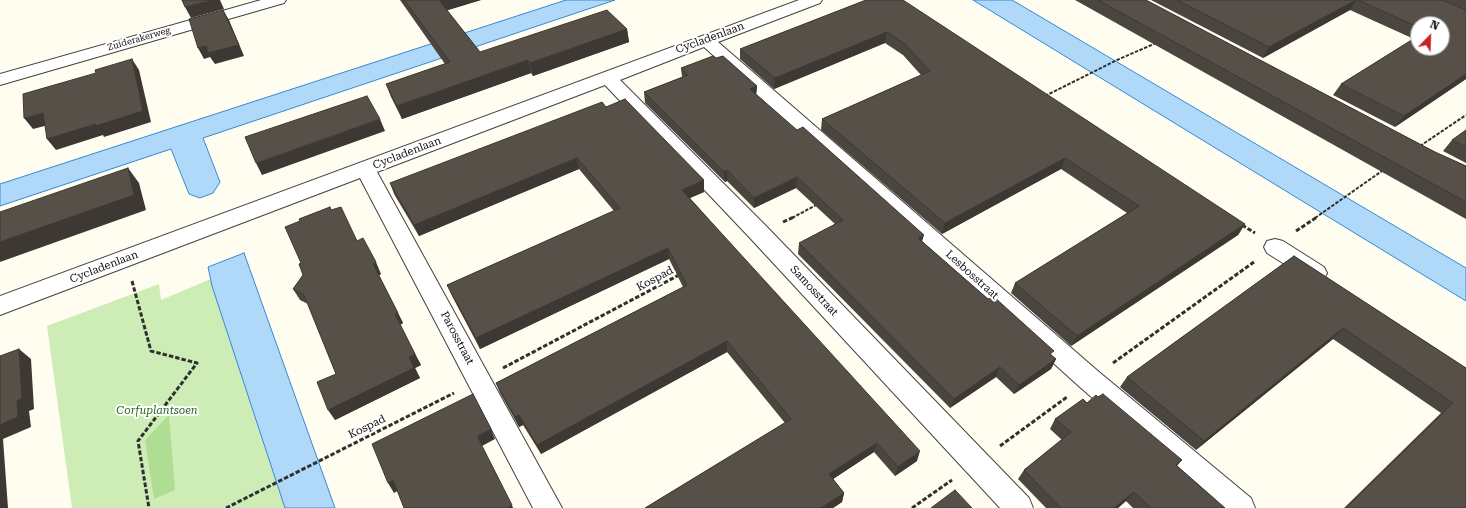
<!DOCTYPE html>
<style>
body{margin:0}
#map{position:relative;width:1466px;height:508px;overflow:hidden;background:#fffdef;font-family:"Roboto Serif",serif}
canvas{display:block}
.north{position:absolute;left:1410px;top:16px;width:40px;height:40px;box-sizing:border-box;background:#fff;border:1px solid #9f9f9f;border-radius:50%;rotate:23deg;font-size:11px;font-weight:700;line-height:16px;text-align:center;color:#0e0e0e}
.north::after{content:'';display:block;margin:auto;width:14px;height:18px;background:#c5221e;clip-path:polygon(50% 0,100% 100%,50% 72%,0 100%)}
</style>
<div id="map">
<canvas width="1466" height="508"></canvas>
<div class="north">N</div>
</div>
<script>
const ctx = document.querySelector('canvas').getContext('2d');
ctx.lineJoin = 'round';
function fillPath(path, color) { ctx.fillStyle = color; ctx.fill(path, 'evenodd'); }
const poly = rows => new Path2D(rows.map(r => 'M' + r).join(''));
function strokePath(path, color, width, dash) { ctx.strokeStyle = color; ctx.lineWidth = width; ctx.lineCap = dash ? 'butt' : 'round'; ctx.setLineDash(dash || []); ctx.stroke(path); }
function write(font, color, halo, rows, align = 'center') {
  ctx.font = font + ' "Roboto Serif",serif'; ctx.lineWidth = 4; ctx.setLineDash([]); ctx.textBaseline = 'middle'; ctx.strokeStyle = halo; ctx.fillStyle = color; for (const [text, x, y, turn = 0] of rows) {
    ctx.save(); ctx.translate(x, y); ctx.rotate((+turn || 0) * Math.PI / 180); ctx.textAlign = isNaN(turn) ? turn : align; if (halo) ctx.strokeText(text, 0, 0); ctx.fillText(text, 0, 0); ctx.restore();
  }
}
fillPath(poly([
 [218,276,289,508,72,508,47,326,159,284,161,300]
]), '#ceecb6');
fillPath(poly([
 [169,415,175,490,154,499,145,440]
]), '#b0dd94');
const water = poly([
 [566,0,615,0,203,138,220,182,213,193,200,198,189,194,171,149,0,206,0,184,566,0],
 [973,0,1012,0,1466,268,1466,301,973,0],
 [244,253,335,508,285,508,212,286,208,267,244,253]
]);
fillPath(water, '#b0d9f9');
strokePath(water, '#3489d4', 1);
const minor = poly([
 [261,0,286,0,284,3,0,85,0,74,261,0],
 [799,0,822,0,820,3,718,42,1099,372,1251,498,1255,508,1220,508,1081,388,704,47,620,80,767,227,1029,498,1033,508,1000,508,751,239,605,85,377,172,562,508,533,508,360,178,0,315,0,296,799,0],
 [1275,239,1283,241,1324,267,1327,273,1324,279,1316,282,1308,279,1267,253,1264,247,1267,241,1275,239]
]);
strokePath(minor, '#414141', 2);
strokePath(poly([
 [1045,96,1117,60,1156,43],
 [1420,146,1466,115],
 [792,218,818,204],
 [1315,218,1382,171]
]), '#303030', 2, [3.5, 1.5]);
strokePath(poly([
 [783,222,794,217],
 [1242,225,1255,233],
 [1296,231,1317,217],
 [132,281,151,351,197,363,138,441,149,508],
 [1113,363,1254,262],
 [503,368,679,275],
 [1000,446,1067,397],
 [226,508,454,393],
 [912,508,952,480]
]), '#303030', 3, [4.5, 2]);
fillPath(minor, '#fff');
fillPath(poly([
 [400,0,481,0,447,10,480,52,627,29,629,42,533,76,531,73,402,119,391,97,386,84,445,64],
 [866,0,1245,224,1238,235,1071,346,1011,293,1015,283,1127,213,1061,169,942,234,821,130,822,119,921,75,903,55,885,43,774,89,740,59,740,49],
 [1075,0,1146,0,1435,152,1466,166,1466,219],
 [1151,0,1466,0,1466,79,1395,127,1333,95,1341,84,1414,39,1350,10,1263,58],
 [1418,24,1442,24,1418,48],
 [716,58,757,86,756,95,1056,359,1051,369,1014,394,996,377,950,408,798,254,799,243,835,224,796,188,754,208,727,181,725,182,645,103,644,92,682,77,681,68],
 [606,107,704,180,704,192,690,198,917,461,895,476,874,452,833,479,844,493,842,502,833,508,645,508,785,423,727,352,541,454,523,425,519,427,500,393,496,383,683,287,669,259,480,349,452,296,447,285,614,211,579,169,419,236,394,194,390,183],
 [1466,130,1466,163,1443,151,1452,140],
 [331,210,357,240,381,274,379,275,403,323,400,325,421,365,415,368,420,378,335,420,336,374,308,304,300,300,293,289,303,275,301,263],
 [1294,256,1466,368,1466,508,1344,508,1441,413,1333,339,1196,450,1120,387,1127,377],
 [1087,403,1182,460,1177,466,1225,508,1133,508,1126,501,1118,508,1046,508,1018,479,1024,470,1062,440,1050,429,1055,419]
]), '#4b453f');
fillPath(poly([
 [212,0,220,0,224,9,191,18,185,7],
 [439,0,481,0,442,12],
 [1356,0,1350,10,1263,58,1269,47],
 [223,10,229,20,244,56,215,64,210,57,204,59,198,48],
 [627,29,629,42,533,76,530,63],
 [887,32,885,43,774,89,775,78],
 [132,59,139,70,151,122,104,137,103,135,56,150,47,139],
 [528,60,531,73,402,119,397,106],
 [1466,74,1466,79,1395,127,1404,116],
 [757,86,756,96,750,89],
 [43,113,52,124,33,129,24,118],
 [380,119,385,131,262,175,256,163],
 [577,158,579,169,419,236,414,225],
 [1065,158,1061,169,942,234,945,223],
 [128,168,139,183,146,210,0,262,0,242],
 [727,170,727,181,725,182,724,172],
 [797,177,796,188,754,208,754,198],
 [704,180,704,192,683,201,682,190],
 [1245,224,1238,235,1071,346,1077,336],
 [924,235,921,245,918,238],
 [668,248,669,259,480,349,476,338],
 [376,262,381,274,379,275,373,264],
 [398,313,403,323,400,325,395,314],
 [1343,328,1333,339,1196,450,1204,441],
 [727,341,727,352,541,454,537,445],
 [19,349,31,359,34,409,29,411,31,427,3,439,8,508,0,508,0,425,17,401],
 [415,354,421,365,415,368,420,378,335,420,328,410,409,357],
 [1056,359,1051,369,1014,394,1019,385],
 [1000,367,996,377,950,408,954,399],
 [519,415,523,425,519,427,515,417],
 [491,429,495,439,482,446,477,436],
 [877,443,874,452,827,483,829,474],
 [920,451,917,461,895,476,898,467],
 [393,480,399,490,394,493,388,483],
 [1134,492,1126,501,1118,508,1114,508],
 [844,493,842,502,833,508,821,508],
 [512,505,513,508,507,508]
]), '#3d3833');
const building = poly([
 [182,0,212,0,185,7,182,0],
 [404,0,439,0,480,52,607,10,627,29,530,63,528,60,397,106,386,84,450,62,404,0],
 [866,0,903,0,1245,224,1077,336,1015,283,1139,206,1065,158,945,223,822,119,930,71,905,44,887,32,775,78,740,49,866,0],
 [1098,0,1146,0,1435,152,1466,166,1466,202,1098,0],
 [1177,0,1356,0,1269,47,1177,0],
 [1358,0,1442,0,1466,10,1466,74,1404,116,1341,84,1418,36,1418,48,1442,48,1442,24,1418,24,1418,27,1358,0],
 [223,10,239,45,208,53,206,46,198,48,189,19,223,10],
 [713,56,716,58,723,56,757,86,750,89,797,130,803,127,924,235,918,238,988,299,993,296,1054,351,1050,354,1056,359,1019,385,1000,367,954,399,799,243,843,220,797,177,754,198,727,170,724,172,644,92,688,75,681,68,713,56],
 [132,59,143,111,96,126,96,124,47,139,43,113,24,118,23,94,96,73,95,70,132,59],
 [367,96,380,119,256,163,245,137,367,96],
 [625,99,704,180,682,190,920,451,898,467,877,443,829,474,844,493,821,508,645,508,791,419,727,341,537,445,519,415,515,417,496,383,687,285,668,248,476,338,447,285,620,208,577,158,414,225,390,183,602,102,606,107,625,99],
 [1466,130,1466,147,1452,140,1466,130],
 [128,168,134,195,0,242,0,212,128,168],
 [330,207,331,210,341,207,357,241,363,238,376,262,373,264,398,313,395,314,415,354,409,357,414,368,328,410,317,382,336,374,304,295,293,289,303,275,299,264,301,263,285,227,300,221,299,219,330,207],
 [1294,256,1466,368,1466,508,1346,508,1453,403,1343,328,1204,441,1127,377,1294,256],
 [19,349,22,398,17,401,18,417,0,425,0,356,19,349],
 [473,394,491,429,477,436,512,505,507,508,404,508,393,480,388,483,372,444,473,394],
 [1103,394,1182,460,1176,465,1225,508,1151,508,1134,492,1114,508,1061,508,1024,470,1071,432,1055,419,1083,399,1087,403,1096,395,1098,397,1103,394],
 [955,490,972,508,931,508,955,490]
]);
fillPath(building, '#575049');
strokePath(building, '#3d3833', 1);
write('9px', '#0e0e0e', '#fff', [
 ["Zuiderakerweg",139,39,-16]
]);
write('11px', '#0e0e0e', '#fff', [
 ["Cycladenlaan",710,38,-20],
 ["Cycladenlaan",407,153,-21],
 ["Cycladenlaan",104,267,-21],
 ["Lesbosstraat",972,275,42],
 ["Kospad",655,279,-28],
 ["Samosstraat",814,291,47],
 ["Parosstraat",457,338,62],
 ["Kospad",367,427,-26]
]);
write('italic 11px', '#25691a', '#fff', [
 ["Corfuplantsoen",157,411]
]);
</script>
